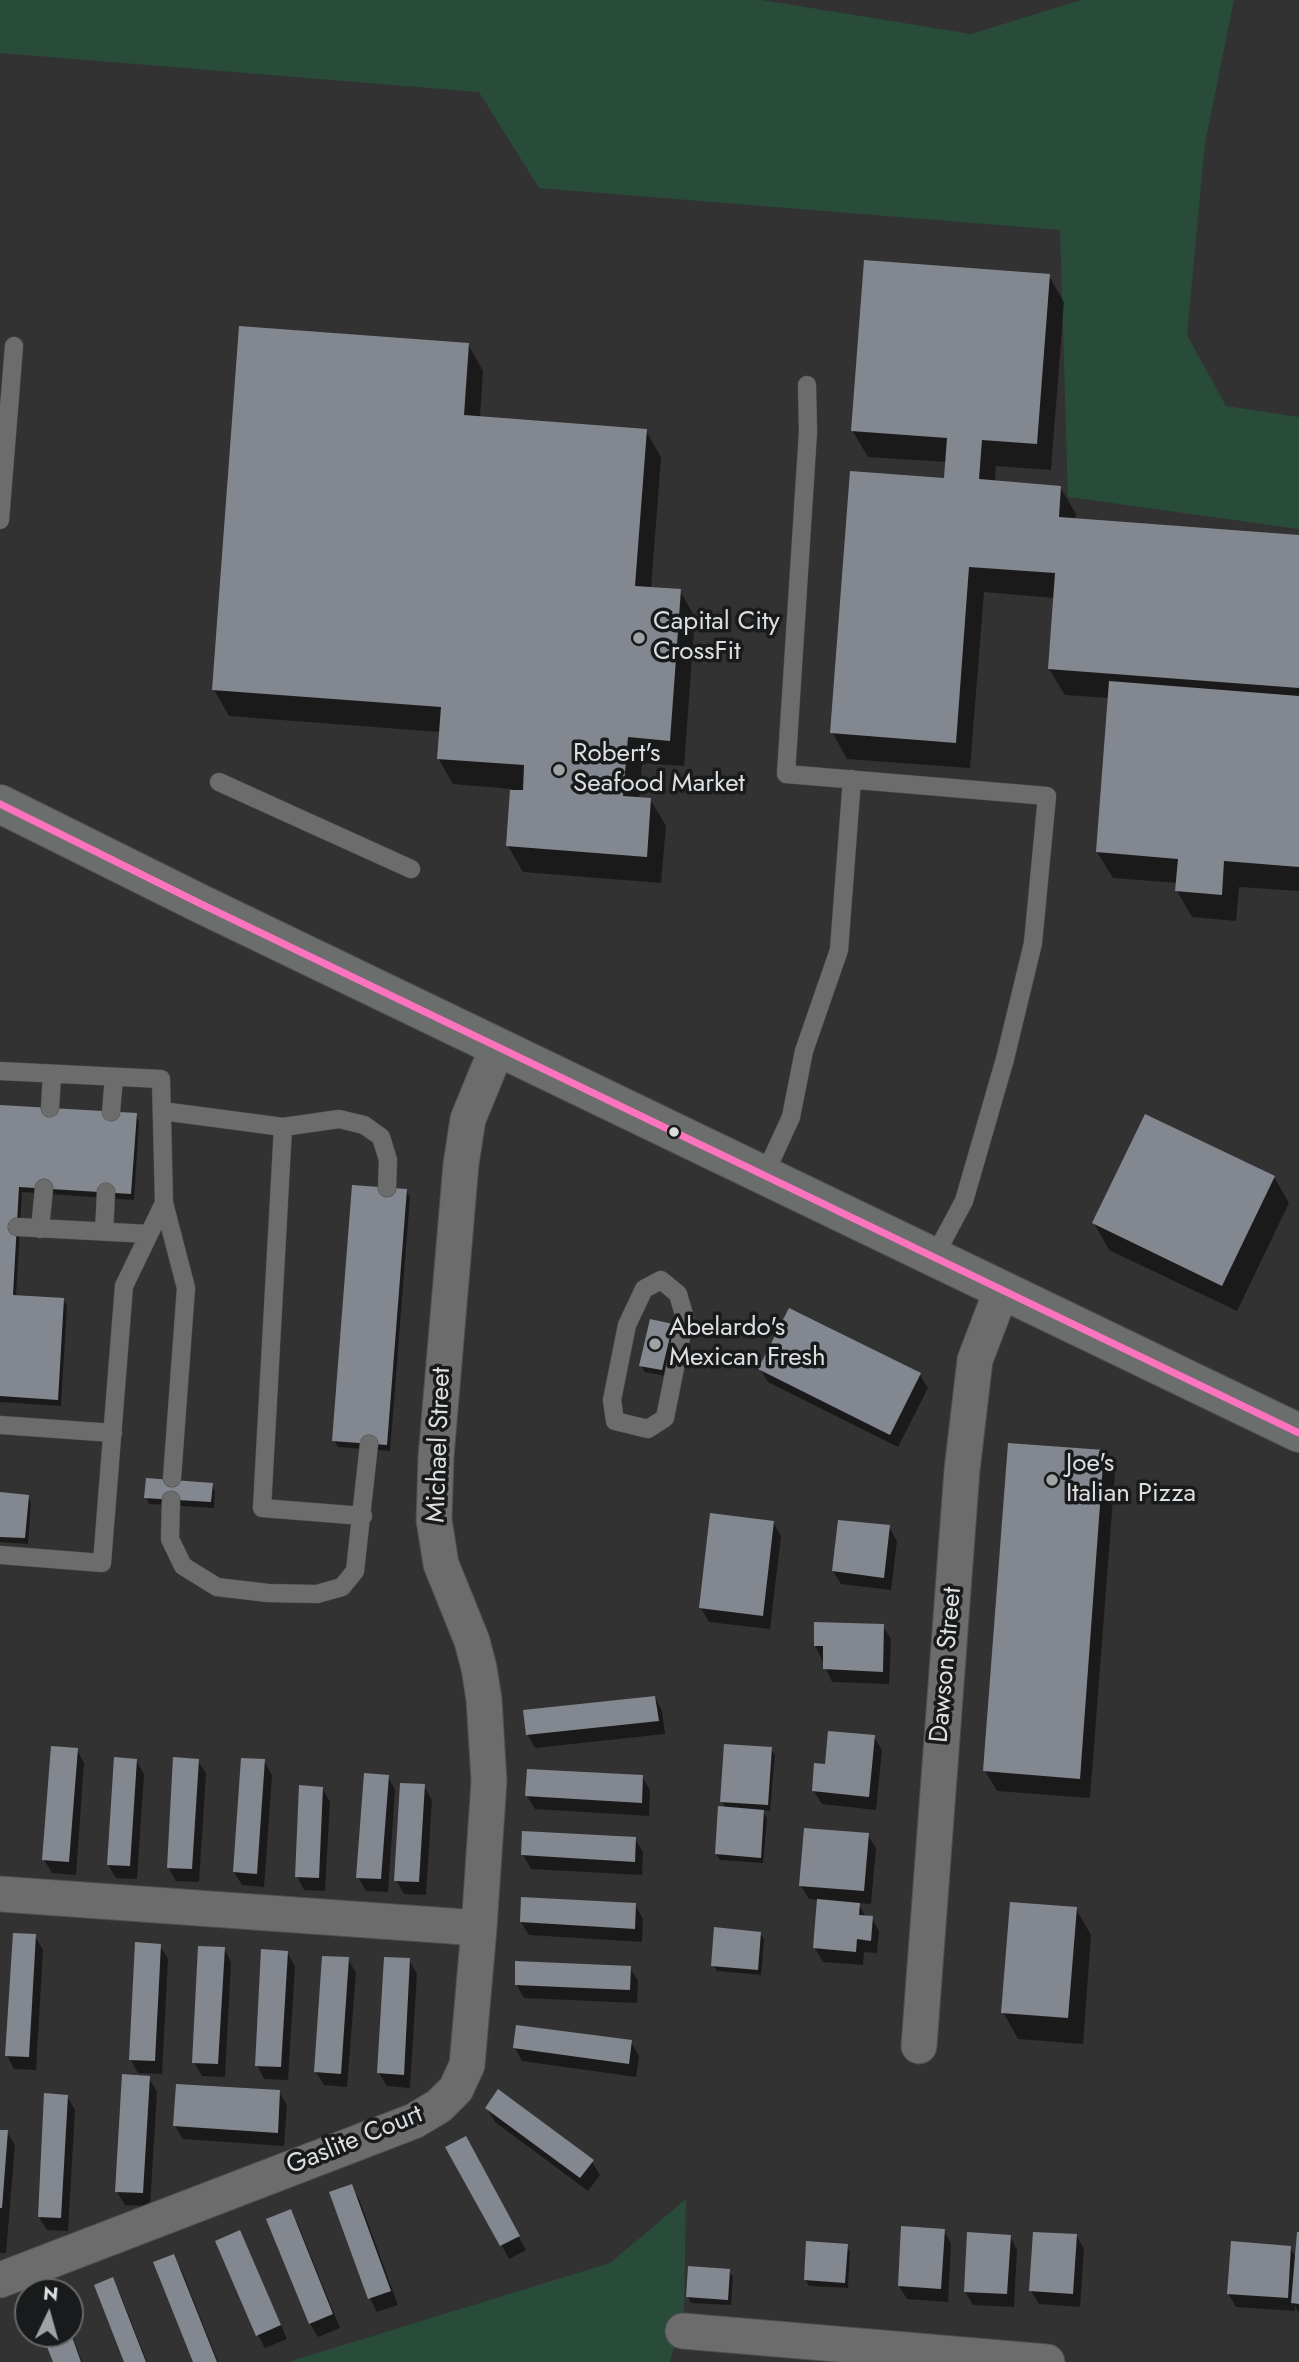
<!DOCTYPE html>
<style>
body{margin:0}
#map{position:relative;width:1299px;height:2362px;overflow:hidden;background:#323233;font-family:Jost,sans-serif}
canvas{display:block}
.north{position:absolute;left:14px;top:2278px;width:70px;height:70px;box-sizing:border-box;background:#191a1b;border:2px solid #676869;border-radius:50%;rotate:5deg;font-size:19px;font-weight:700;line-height:28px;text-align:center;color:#dddedf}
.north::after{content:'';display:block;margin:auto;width:24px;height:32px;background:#a1a2a3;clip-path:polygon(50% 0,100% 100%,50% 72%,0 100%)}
</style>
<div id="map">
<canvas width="1299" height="2362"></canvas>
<div class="north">N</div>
</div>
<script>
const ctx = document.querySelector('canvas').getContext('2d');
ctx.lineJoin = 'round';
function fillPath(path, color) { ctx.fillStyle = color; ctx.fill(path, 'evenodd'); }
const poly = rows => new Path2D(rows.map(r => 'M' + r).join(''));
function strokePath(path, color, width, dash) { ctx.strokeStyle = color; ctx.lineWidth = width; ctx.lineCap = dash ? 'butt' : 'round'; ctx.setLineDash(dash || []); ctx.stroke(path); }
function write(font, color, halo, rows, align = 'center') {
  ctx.font = font + ' Jost,sans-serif'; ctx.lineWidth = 7; ctx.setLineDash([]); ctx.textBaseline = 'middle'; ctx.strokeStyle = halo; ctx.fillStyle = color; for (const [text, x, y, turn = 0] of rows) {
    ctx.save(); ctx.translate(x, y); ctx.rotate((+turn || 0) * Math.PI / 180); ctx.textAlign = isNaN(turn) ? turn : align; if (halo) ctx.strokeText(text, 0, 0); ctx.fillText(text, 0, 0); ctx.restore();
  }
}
fillPath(poly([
 [0,0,762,0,971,34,1081,0,1234,0,1205,143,1187,335,1226,406,1299,417,1299,529,1068,497,1060,230,539,188,479,92,0,53],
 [686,2199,684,2309,670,2362,288,2362,610,2263]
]), '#284c39');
fillPath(poly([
 [1049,276,1064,302,1051,470,996,466,995,482,1060,487,1076,514,1075,520,1299,537,1299,891,1239,887,1236,921,1192,917,1177,891,1178,883,1113,878,1097,852,1109,698,1065,695,1049,669,1055,598,984,592,970,768,847,759,832,732,945,480,947,462,868,457,852,430],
 [468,344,483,371,480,418,646,431,661,457,651,589,680,591,695,617,684,766,642,763,639,799,650,799,666,826,661,883,523,872,508,846,512,789,453,784,438,758,440,732,229,716,214,690],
 [0,1107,135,1115,139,1121,134,1200,22,1192,16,1297,63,1300,67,1306,61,1406,0,1402],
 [1274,1177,1289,1203,1237,1311,1109,1250,1094,1223],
 [406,1191,410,1197,390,1451,338,1447,334,1440],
 [672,1325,675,1331,665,1376,645,1372,641,1366],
 [760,1369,920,1375,928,1388,898,1447,768,1382],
 [1103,1452,1115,1472,1090,1798,997,1791,985,1771],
 [212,1485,215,1491,214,1508,149,1504,146,1497],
 [0,1494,28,1496,31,1503,28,1544,0,1542],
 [773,1522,781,1536,770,1629,709,1622,701,1608],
 [889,1527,897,1541,891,1590,841,1584,833,1571],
 [883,1626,891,1639,889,1684,832,1682,815,1645],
 [655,1697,662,1711,665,1734,535,1748,528,1735],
 [874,1737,882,1750,876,1810,822,1804,814,1791,826,1766],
 [771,1749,775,1755,770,1811,762,1810,767,1818,763,1863,720,1860,716,1854,726,1809,722,1801],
 [77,1750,84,1763,76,1875,52,1873,44,1860],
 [136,1760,144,1774,137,1879,116,1878,108,1865],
 [198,1761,206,1774,199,1882,176,1881,168,1867],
 [264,1761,272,1775,264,1887,242,1885,234,1872],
 [388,1777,395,1790,388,1892,366,1891,358,1877],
 [642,1777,650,1790,649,1816,535,1809,527,1796],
 [424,1786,432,1800,426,1895,404,1894,396,1880],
 [322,1788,330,1802,325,1891,304,1890,297,1876],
 [868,1835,876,1848,871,1904,858,1903,866,1917,872,1918,879,1931,877,1953,864,1952,863,1965,823,1962,815,1948,819,1900,809,1899,801,1886],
 [635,1839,643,1852,642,1875,531,1869,523,1855],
 [635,1905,643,1919,642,1942,529,1935,521,1922],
 [1076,1909,1091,1935,1083,2044,1018,2039,1003,2012],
 [760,1933,764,1940,761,1975,717,1971,713,1965],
 [35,1936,43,1950,36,2070,14,2069,7,2055],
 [160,1946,168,1959,162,2074,138,2073,130,2059],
 [224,1949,231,1962,225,2077,202,2076,194,2062],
 [287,1952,295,1966,288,2080,264,2079,257,2065],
 [348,1959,356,1973,347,2087,324,2085,316,2072],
 [409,1960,417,1974,410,2088,387,2086,379,2073],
 [630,1968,638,1981,637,2003,524,1998,516,1984],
 [631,2042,639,2056,636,2077,522,2061,515,2048],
 [149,2078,157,2092,150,2206,125,2205,117,2192],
 [279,2092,287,2105,284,2146,183,2139,175,2126],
 [67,2096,75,2110,68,2231,47,2230,39,2217],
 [487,2108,592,2162,600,2175,588,2191,495,2122],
 [0,2131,7,2132,15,2145,6,2253,0,2253],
 [465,2138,526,2250,509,2259,448,2148],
 [351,2186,359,2199,398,2305,377,2312,370,2298,332,2193],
 [291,2211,298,2224,340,2328,318,2337,310,2324,268,2220],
 [1299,2229,1299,2313,1295,2306,1295,2311,1236,2307,1228,2293,1290,2248,1297,2259],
 [944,2231,951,2244,948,2302,907,2299,899,2286],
 [240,2233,287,2339,265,2348,258,2335],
 [1076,2235,1084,2249,1080,2307,1039,2304,1031,2291],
 [1010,2236,1017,2250,1014,2307,973,2305,965,2291],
 [847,2246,850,2252,848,2288,809,2286,805,2279],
 [173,2256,181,2269,218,2362,195,2362],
 [729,2271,733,2277,731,2305,691,2303,688,2297],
 [112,2280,120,2293,147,2362,126,2362],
 [70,2330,82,2362,55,2362,44,2334,70,2334]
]), '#0007');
fillPath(poly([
 [864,260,1050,274,1037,444,982,440,979,479,1061,486,1059,517,1299,535,1299,688,1048,669,1055,573,969,567,956,743,830,733,850,471,944,478,947,438,851,431],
 [239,326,469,343,464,415,647,429,635,586,681,589,670,741,628,737,623,796,651,798,647,857,506,846,510,790,523,790,524,765,437,759,441,707,212,690],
 [1109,681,1299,696,1299,867,1224,861,1222,895,1175,891,1178,859,1096,852],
 [0,1105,137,1113,131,1194,19,1187,13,1295,64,1298,58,1400,0,1396],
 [1145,1114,1275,1176,1222,1286,1092,1223],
 [352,1185,407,1189,387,1445,332,1441],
 [789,1308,921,1373,890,1435,758,1369],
 [650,1319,673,1324,662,1370,639,1366],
 [1008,1443,1104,1450,1080,1779,983,1771],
 [146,1478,213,1483,211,1502,144,1498],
 [0,1492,29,1495,25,1538,0,1537],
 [710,1513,774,1521,763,1616,699,1608],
 [838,1520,890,1525,884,1578,832,1571],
 [814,1622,884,1624,883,1672,823,1669,823,1646,814,1646],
 [655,1696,659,1721,526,1735,523,1710],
 [828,1731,875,1735,869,1797,812,1791,814,1763,825,1764],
 [724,1744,772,1747,768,1805,720,1802],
 [51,1746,78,1748,69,1862,42,1860],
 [114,1757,137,1759,130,1866,107,1865],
 [173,1757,199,1759,192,1869,167,1868],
 [241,1758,265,1759,257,1874,233,1872],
 [527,1769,643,1775,642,1803,525,1796],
 [364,1773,389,1775,381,1879,356,1878],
 [400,1783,425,1784,419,1882,394,1881],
 [299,1785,323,1787,319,1878,295,1877],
 [718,1806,764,1810,761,1858,715,1854],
 [804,1828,869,1833,864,1891,799,1886],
 [522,1831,636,1837,635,1862,521,1855],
 [521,1897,636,1903,635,1929,520,1922],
 [817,1899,860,1903,859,1915,873,1916,871,1941,857,1939,856,1952,813,1948],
 [1010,1902,1077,1907,1068,2018,1001,2013],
 [714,1927,761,1932,758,1970,711,1966],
 [13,1933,36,1934,29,2057,5,2056],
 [135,1942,161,1944,155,2061,129,2060],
 [198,1946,225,1947,218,2064,192,2063],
 [261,1949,288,1951,281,2067,255,2066],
 [322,1956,349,1957,341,2074,314,2072],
 [384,1957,410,1958,404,2075,377,2073],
 [515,1961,631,1966,630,1990,515,1985],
 [516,2025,632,2040,629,2064,513,2048],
 [122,2074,150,2076,143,2193,115,2192],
 [176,2084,280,2090,278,2133,173,2126],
 [498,2089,594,2160,580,2178,485,2108],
 [44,2093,68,2095,61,2218,38,2217],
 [0,2130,8,2130,2,2208,0,2208],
 [466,2136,520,2236,500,2246,445,2147],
 [352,2184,391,2291,368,2299,329,2192],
 [291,2209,333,2314,309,2324,266,2219],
 [901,2226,945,2229,941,2289,898,2286],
 [240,2230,281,2325,256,2336,215,2241],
 [967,2232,1011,2235,1007,2294,964,2292],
 [1033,2232,1077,2234,1073,2294,1029,2291],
 [1297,2232,1299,2232,1299,2304,1291,2303],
 [806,2241,848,2244,845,2283,804,2280],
 [1231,2241,1291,2246,1288,2298,1227,2294],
 [174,2254,217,2362,193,2362,153,2262],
 [688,2266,730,2269,728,2300,686,2297],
 [113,2277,146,2362,124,2362,94,2285],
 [42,2334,71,2334,81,2362,53,2362]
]), '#83878f');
const service = poly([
 [807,385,808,432,786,774,1047,796,1033,943,1005,1059,964,1201,934,1257],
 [0,520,14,346],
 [219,782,411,869],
 [0,1071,161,1079,164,1203,186,1288,172,1478],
 [50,1108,52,1074],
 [162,1111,283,1127,262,1508,363,1516],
 [111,1112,114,1077],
 [283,1127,339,1119,364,1125,381,1137,388,1160,387,1188],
 [764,1176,791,1117,804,1051,839,950,852,779],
 [17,1227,149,1234],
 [40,1229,44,1188],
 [104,1232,106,1192],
 [661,1280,678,1294,685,1318,665,1418,648,1429,615,1421,612,1400,627,1325,644,1289,661,1280],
 [0,1425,113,1433],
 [171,1500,170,1539,183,1566,217,1587,268,1593,317,1594,342,1587,355,1571,369,1444],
 [0,1555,102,1563,124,1286,164,1203]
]);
const minor = poly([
 [0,1894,479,1928,467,2065,456,2089,439,2106,414,2121,0,2280],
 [479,1928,489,1781,484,1699,479,1668,472,1641,441,1564,434,1520,436,1457,461,1164,468,1119,498,1046],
 [919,2046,962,1470,975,1360,1002,1289],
 [683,2331,1047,2362]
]);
const primary = poly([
 [0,804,201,904,1299,1433]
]);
strokePath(service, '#4d4e4f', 19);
strokePath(minor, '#4d4e4f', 37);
strokePath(primary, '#4d4e4f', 40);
strokePath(service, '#6c6c6c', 18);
strokePath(minor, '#6c6c6c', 35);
strokePath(primary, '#6c6d6d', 38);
strokePath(poly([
 [0,804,201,904,1299,1433]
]), '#fc73be', 7);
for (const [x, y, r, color] of [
 [639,638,7,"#a1a2a3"],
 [559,770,7,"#a1a2a3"],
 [674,1132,6,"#dddedf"],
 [655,1344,7,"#a1a2a3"],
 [1052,1480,7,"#a1a2a3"]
]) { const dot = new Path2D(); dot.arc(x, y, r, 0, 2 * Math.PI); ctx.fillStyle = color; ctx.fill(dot); strokePath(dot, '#191a1b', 2.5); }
write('26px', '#dddedf', '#191a1b', [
 ["Capital City",653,623],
 ["CrossFit",653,653],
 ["Robert's",573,755],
 ["Seafood Market",573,785],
 ["Abelardo's",669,1329],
 ["Mexican Fresh",669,1359],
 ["Joe's",1066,1465],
 ["Italian Pizza",1066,1495]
], 'left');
write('26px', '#dddedf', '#191a1b', [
 ["Michael Street",440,1445,-88],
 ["Dawson Street",947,1665,-85],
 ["Gaslite Court",355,2141,-22]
]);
</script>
